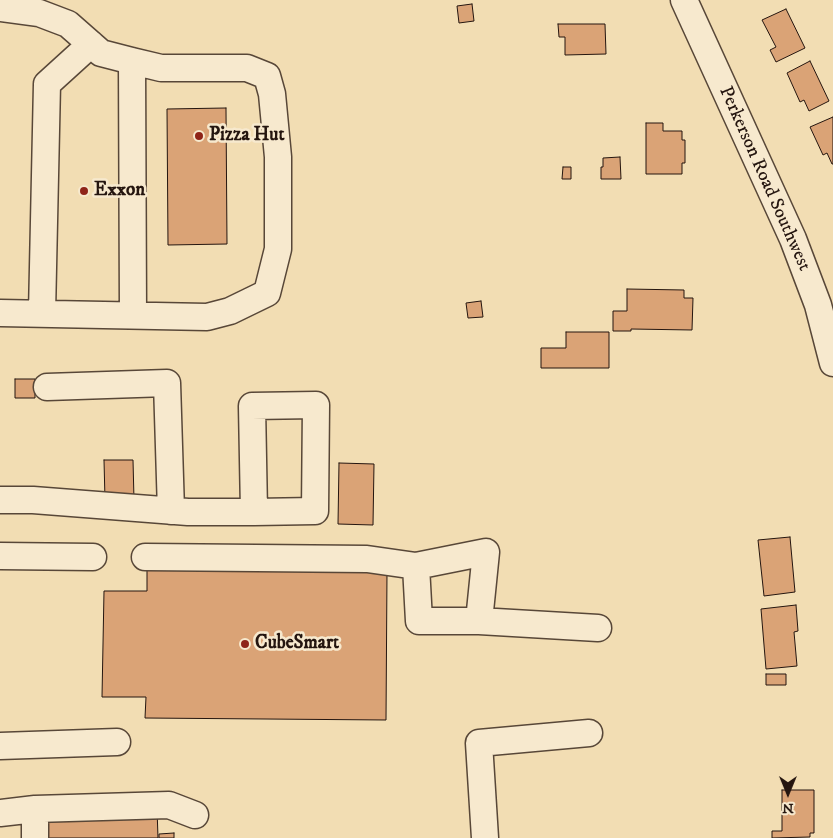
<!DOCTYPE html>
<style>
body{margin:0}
#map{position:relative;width:833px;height:838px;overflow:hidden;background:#f2ddb3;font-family:"IM FELL DW Pica",serif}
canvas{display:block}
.north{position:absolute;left:763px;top:768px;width:50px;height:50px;-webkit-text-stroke:4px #f7e9ce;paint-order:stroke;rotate:180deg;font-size:14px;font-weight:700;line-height:20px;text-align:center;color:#24150f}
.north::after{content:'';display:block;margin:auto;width:18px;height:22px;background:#24150f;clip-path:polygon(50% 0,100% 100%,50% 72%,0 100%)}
</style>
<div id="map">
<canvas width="833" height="838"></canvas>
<div class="north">N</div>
</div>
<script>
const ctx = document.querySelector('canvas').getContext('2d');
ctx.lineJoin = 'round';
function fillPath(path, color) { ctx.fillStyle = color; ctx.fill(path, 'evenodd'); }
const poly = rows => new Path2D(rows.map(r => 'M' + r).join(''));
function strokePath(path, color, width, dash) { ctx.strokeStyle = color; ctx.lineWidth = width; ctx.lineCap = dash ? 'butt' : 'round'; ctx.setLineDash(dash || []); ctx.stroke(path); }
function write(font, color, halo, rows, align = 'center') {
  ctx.font = font + ' "IM FELL DW Pica",serif'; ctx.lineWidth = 5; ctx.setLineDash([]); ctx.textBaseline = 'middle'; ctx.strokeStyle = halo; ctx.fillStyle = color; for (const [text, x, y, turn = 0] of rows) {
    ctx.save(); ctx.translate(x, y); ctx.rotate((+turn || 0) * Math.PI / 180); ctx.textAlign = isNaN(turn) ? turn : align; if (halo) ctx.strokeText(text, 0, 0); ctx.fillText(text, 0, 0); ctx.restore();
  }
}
const building = poly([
 [472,4,474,21,459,23,457,6,472,4],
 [786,9,805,48,776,62,770,50,776,47,762,20,786,9],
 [558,24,605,24,606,54,565,55,565,37,559,37,558,24],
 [810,61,829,101,809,111,804,100,800,102,787,73,810,61],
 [226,108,227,244,168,245,167,109,226,108],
 [833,117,833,164,832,164,827,153,823,155,810,127,833,117],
 [646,123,663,123,663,131,682,131,682,140,685,140,685,163,682,163,682,174,646,174,646,123],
 [620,157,621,179,601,179,601,167,603,167,603,158,620,157],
 [563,167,571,167,571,179,562,179,563,167],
 [627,289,684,290,684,298,693,298,692,330,631,329,631,331,613,331,613,311,627,311,627,289],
 [481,301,483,317,468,318,466,303,481,301],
 [566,332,609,332,609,368,541,368,541,348,566,348,566,332],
 [15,379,35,379,35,398,15,398,15,379],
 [104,460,133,460,134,500,105,500,104,460],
 [339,463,374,464,373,525,338,524,339,463],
 [790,537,795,592,764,596,758,540,790,537],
 [147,570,387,572,386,720,145,718,146,697,102,697,104,591,147,591,147,570],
 [796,605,798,631,794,632,797,666,766,669,761,609,796,605],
 [766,674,786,674,786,685,766,685,766,674],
 [782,790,814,790,814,833,810,833,810,837,772,838,772,831,782,831,782,790],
 [157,808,158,838,46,838,46,813,157,808],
 [174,833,174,838,159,838,159,834,174,833]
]);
fillPath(building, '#daa376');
strokePath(building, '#24150f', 1);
const minor = poly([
 [684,0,793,239,818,305,833,363],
 [0,8,39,13,68,24,101,53,132,61,161,68,247,68,267,76,272,94,278,157,278,249,267,293,230,311,207,317,0,313],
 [132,61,133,315],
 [42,313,47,84,91,44],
 [47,387,167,383,171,511],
 [0,500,33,500,188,512,254,512,315,511,316,405,252,406,254,512],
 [0,556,93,557],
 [145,557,367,559,416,566,486,552,479,621],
 [416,566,419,621,479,621,598,628],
 [0,746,117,742],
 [35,809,35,838],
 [0,813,35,809,169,805,195,815],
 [485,838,479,743,589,733]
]);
strokePath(minor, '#584738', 29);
strokePath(minor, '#f7e9ce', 26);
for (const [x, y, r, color] of [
 [199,136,5,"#8f2418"],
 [84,191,5,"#8f2418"],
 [245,644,5,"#8f2418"]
]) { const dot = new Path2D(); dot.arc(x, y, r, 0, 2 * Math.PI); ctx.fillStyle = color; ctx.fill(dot); strokePath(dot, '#f7e9ce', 2); }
write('bold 19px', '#24150f', '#f7e9ce', [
 ["Pizza Hut",209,136],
 ["Exxon",94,191],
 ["CubeSmart",255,644]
], 'left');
write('19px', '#24150f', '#f7e9ce', [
 ["Perkerson Road Southwest",764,179,66]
]);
</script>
